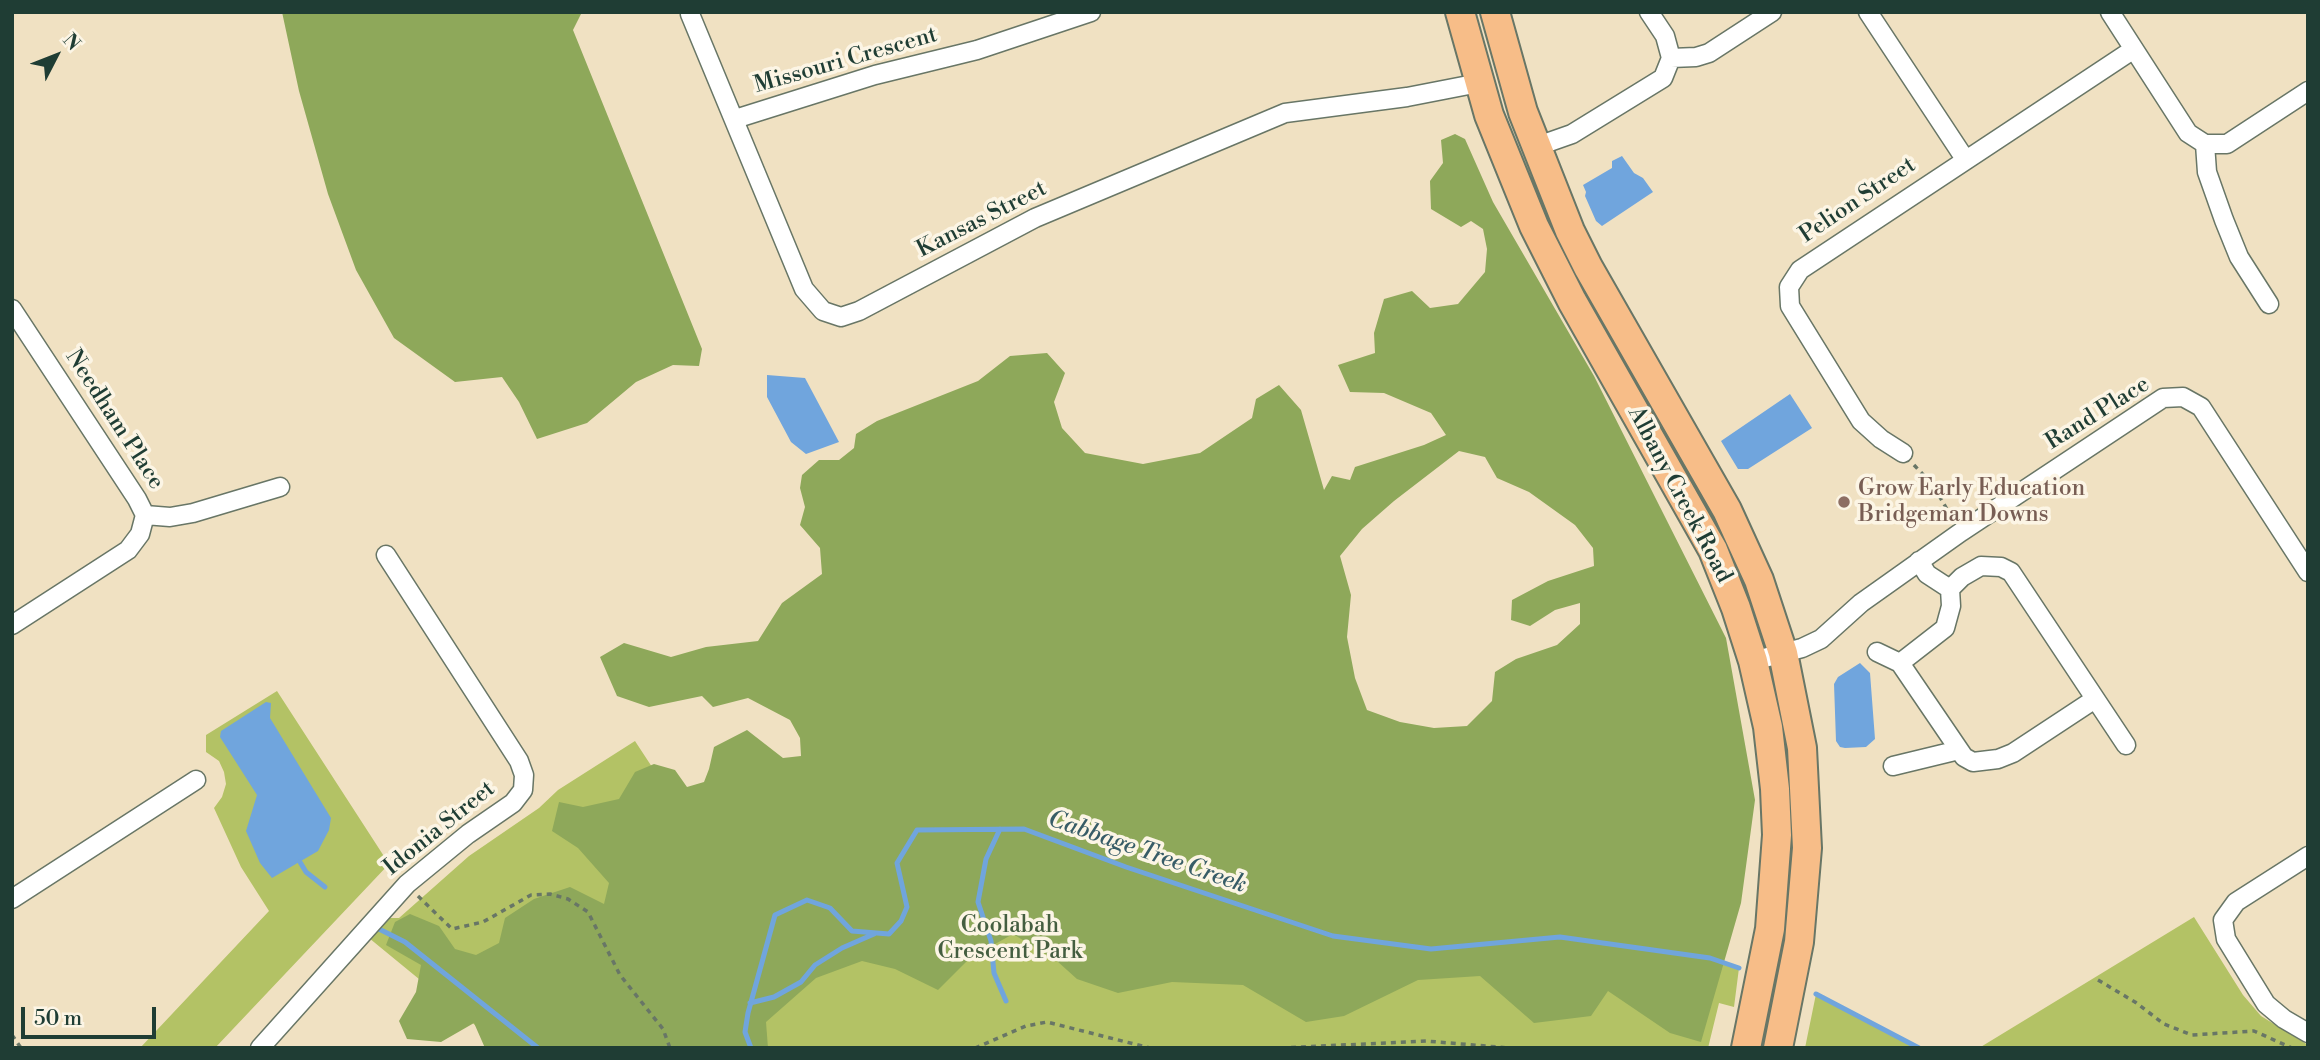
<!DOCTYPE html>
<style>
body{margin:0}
#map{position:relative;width:2320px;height:1060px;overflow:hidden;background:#f0e1c2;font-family:"Libre Bodoni",serif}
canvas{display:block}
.frame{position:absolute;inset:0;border:14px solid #1f3d34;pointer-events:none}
.north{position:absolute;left:21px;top:21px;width:70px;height:70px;-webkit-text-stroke:5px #fcf5e5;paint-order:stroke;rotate:48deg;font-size:19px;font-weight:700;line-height:28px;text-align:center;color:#1f3d34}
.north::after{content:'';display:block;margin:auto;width:24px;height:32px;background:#1f3d34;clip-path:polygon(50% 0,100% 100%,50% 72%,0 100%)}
.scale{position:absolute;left:21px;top:1007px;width:135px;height:32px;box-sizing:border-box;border:4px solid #1f3d34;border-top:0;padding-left:9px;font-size:21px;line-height:24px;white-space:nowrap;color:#1f3d34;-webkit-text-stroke:5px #fcf5e5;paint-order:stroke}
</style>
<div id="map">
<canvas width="2320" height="1060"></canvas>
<div class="frame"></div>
<div class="north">N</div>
<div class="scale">50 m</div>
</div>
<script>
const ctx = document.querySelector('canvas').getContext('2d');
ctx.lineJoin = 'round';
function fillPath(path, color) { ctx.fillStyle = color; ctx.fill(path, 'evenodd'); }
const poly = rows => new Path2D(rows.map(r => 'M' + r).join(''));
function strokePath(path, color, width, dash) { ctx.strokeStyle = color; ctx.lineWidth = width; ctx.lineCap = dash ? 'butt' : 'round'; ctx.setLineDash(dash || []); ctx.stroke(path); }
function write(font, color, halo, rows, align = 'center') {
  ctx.font = font + ' "Libre Bodoni",serif'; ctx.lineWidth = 7; ctx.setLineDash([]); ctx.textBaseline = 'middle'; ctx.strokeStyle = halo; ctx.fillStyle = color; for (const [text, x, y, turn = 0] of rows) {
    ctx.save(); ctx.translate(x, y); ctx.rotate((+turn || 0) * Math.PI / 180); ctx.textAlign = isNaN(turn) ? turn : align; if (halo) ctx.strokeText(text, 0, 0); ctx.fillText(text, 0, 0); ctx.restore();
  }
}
fillPath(poly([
 [277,691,389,864,215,1048,140,1048,269,911,241,867,214,808,222,797,226,784,224,772,219,761,206,752,206,735],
 [635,741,766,941,901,921,1710,958,1739,968,1734,1007,1719,1003,1708,1048,503,1048,369,938,386,918,399,918,469,856,539,808,558,790],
 [2194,917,2243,995,2261,1016,2308,1045,2308,1048,1979,1048],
 [1816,994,1919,1048,1805,1048]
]), '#b3c265');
fillPath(poly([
 [282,12,582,12,573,30,702,349,699,366,673,365,636,382,587,423,537,439,519,402,502,377,455,382,394,338,356,270,328,194,299,91],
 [1455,134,1465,139,1493,202,1594,376,1726,638,1755,800,1741,903,1701,1042,1670,1033,1608,991,1591,1016,1534,1023,1480,976,1418,980,1344,1016,1306,1022,1243,985,1172,982,1118,993,1077,979,1057,961,1013,934,970,958,938,990,895,969,862,961,816,978,766,1022,768,1048,485,1048,474,1023,441,1042,407,1039,399,1021,416,992,421,965,386,945,395,922,410,914,439,926,455,949,476,955,499,943,505,918,534,899,570,887,604,904,609,883,578,848,552,831,559,802,583,807,619,799,635,772,654,764,675,770,687,787,704,782,709,769,714,747,747,730,783,758,801,756,800,738,790,720,748,698,713,707,702,696,649,707,617,696,600,657,624,643,671,657,706,647,758,641,782,603,822,574,820,548,800,525,805,507,800,488,802,475,819,460,839,460,854,448,856,434,877,421,978,381,1010,356,1047,353,1065,373,1054,402,1062,428,1085,453,1143,464,1200,453,1252,418,1256,399,1279,385,1301,410,1324,490,1332,476,1350,480,1355,467,1424,445,1446,435,1431,413,1384,393,1350,392,1338,365,1375,353,1374,333,1384,299,1412,291,1430,308,1458,304,1485,272,1487,249,1483,229,1471,221,1461,227,1431,209,1430,181,1443,163,1441,140],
 [1459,451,1485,457,1497,478,1529,492,1575,525,1593,548,1594,566,1548,581,1512,600,1511,620,1530,626,1555,610,1580,603,1580,624,1557,645,1516,659,1495,672,1492,701,1467,726,1434,728,1400,722,1367,710,1355,678,1347,637,1351,595,1340,556,1362,529,1394,501]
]), '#8ea85a');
fillPath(poly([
 [1622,156,1634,173,1643,178,1653,192,1602,226,1596,221,1585,196,1586,192,1583,185,1612,168,1612,161],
 [767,375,805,378,839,442,806,454,791,442,767,397],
 [1790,394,1812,428,1748,469,1738,469,1721,441],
 [1860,663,1870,673,1875,739,1866,747,1845,748,1840,747,1836,741,1834,684,1838,677],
 [266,702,271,703,270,718,331,818,329,830,318,851,272,878,260,863,246,831,257,795,220,737,221,731]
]), '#70a5dd');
strokePath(poly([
 [1000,829,986,859,978,902,991,941,994,973,1006,1001],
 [300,862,306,872,325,887],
 [379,929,405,942,538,1048],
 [1816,994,1919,1048],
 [750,1003,774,997,801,982,815,965,842,948,874,934],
 [751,1048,745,1032,748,1013,775,915,807,900,830,908,852,931,889,934,901,921,907,907,897,863,917,830,1024,829,1126,867,1333,936,1431,949,1560,937,1710,958,1739,968]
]), '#70a5dd', 5);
const minor = poly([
 [1868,12,1965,159],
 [2110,12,2188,133,2205,144,2227,144,2308,91],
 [690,14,804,289,823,311,841,317,859,311,1035,218,1285,113,1407,97,1479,83],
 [1671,58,1696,57,1709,53,1772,12],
 [735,119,875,75,977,50,1091,12],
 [2205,144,2207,172,2224,220,2239,257,2269,304],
 [1535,147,1572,134,1663,78,1671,58,1665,36,1649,12],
 [12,309,137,499,145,515,140,534,128,550,12,625],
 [1903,453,1881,439,1861,421,1790,306,1789,287,1800,270,2134,49],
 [145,515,170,517,193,513,280,487],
 [1919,561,1927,574,1950,589],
 [1950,589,1951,606,1945,628,1900,663,1964,757,1973,762,1998,759,2013,753,2095,699],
 [1950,589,1962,577,1981,566,2001,567,2011,572,2126,745],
 [1877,652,1900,663],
 [1753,661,1802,648,1821,639,1861,603,1961,532,2163,398,2183,397,2201,407,2308,572],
 [1893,766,1959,750],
 [2308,856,2236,902,2223,920,2226,939,2266,1004,2284,1019,2308,1033],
 [12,899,196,780],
 [260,1048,407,884,468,834,513,803,523,790,524,775,519,761,386,555]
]);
const primary = poly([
 [1460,12,1489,115,1534,226,1572,301,1713,550,1736,608,1753,661,1768,727,1775,789,1777,835,1770,929,1746,1048],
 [1495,12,1523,112,1570,231,1588,267,1727,510,1759,580,1783,653,1802,748,1807,848,1799,942,1778,1048]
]);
strokePath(minor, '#687666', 21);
strokePath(primary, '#687666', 32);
strokePath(poly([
 [1914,465,1933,485,1952,518],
 [418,896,452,929,483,922,531,895,550,894,568,899,588,912,620,975,663,1029,670,1048],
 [2098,980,2135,1002,2164,1024,2192,1035,2254,1031,2292,1048],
 [12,1035,21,1048],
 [975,1048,1026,1026,1047,1022,1150,1048],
 [1281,1048,1426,1041,1510,1048]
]), '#687666', 3.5, [5, 5]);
strokePath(minor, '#fff', 18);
strokePath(primary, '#f7bd88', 28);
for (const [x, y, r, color] of [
 [1844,502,7,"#8d6e63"]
]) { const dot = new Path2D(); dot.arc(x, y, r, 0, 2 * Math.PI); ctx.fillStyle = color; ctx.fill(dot); strokePath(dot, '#fcf5e5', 2.5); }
write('23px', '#1f3d34', '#fcf5e5', [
 ["Missouri Crescent",846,61,-16],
 ["Pelion Street",1858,201,-34],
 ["Kansas Street",982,220,-27],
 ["Rand Place",2098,414,-32],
 ["Needham Place",114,420,57],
 ["Albany Creek Road",1679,495,62],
 ["Idonia Street",440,829,-39]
]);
write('23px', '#785e54', '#fcf5e5', [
 ["Grow Early Education",1858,489],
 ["Bridgeman Downs",1858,515]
], 'left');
write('23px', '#445e40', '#fcf5e5', [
 ["Coolabah",1010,926],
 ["Crescent Park",1010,952]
]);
write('italic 24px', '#375c67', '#fcf5e5', [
 ["Cabbage Tree Creek",1147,853,19]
]);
</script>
